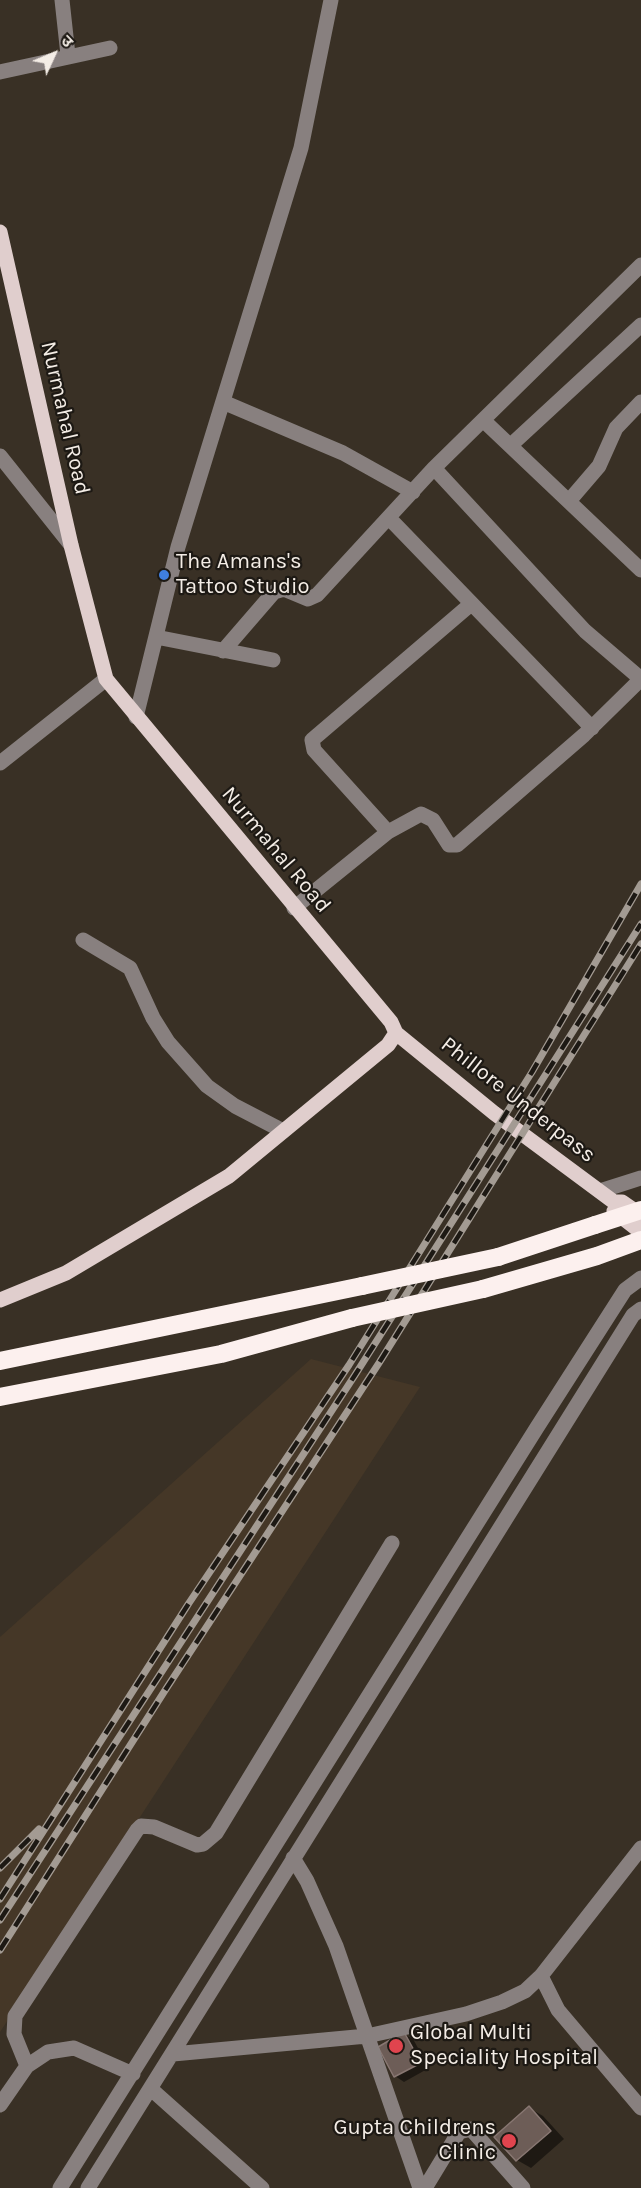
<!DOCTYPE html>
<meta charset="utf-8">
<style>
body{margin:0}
#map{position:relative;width:641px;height:2188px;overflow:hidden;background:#393025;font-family:Karla,"Noto Sans Devanagari",sans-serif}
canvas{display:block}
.north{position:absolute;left:24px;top:24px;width:60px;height:60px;-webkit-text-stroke:4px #1d1914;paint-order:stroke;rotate:46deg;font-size:16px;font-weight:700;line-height:24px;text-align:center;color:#f4ede6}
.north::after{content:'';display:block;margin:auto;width:21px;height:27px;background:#f4ede6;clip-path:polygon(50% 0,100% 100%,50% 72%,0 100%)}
</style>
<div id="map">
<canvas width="641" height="2188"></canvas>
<div class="north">उ</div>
</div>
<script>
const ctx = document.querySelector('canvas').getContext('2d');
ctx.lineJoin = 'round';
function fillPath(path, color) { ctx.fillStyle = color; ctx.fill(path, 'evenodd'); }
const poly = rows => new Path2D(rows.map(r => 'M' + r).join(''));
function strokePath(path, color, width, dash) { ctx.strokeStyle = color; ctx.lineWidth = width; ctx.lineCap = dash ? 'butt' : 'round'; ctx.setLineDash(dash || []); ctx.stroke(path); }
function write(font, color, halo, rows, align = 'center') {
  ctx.font = font + ' Karla,sans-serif'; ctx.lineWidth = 4.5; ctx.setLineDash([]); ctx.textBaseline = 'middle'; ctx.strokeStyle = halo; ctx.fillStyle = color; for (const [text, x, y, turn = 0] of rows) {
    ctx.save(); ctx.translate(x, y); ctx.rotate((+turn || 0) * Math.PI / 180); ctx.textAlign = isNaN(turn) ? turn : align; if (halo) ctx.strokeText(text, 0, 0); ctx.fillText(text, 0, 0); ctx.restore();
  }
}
fillPath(poly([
 [311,1359,420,1387,0,2032,0,1637]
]), '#453727');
fillPath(poly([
 [404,2034,413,2039,429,2068,404,2082,395,2076],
 [529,2108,543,2116,564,2139,531,2168,517,2160,496,2137]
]), '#0007');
const building = poly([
 [404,2032,421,2063,394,2077,378,2047,404,2032],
 [529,2106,551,2131,516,2161,494,2137,529,2106]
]);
fillPath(building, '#6d5d57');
strokePath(building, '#887772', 1.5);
strokePath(poly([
 [62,0,68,55],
 [0,72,110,48],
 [223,402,343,453,413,492],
 [483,420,641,570],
 [511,445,641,325],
 [0,456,71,545],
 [434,468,585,631,641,679],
 [569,501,599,466,616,428,641,402],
 [389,518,592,728],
 [156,637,273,660],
 [223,651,274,592,284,589,308,599,317,595,434,468,641,265],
 [136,717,178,547,301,148,331,0],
 [0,763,106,679],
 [388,832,314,750,312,740,471,604],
 [294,908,388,832,421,814,433,820,449,845,457,845,584,735,641,679],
 [83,940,130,968,153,1018,168,1042,207,1086,235,1106,283,1131],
 [600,1191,641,1178],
 [293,1858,307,1881,336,1946,420,2188],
 [541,1976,558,2010,641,2108],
 [173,2054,367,2036,466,2014,502,2002,525,1991,541,1976,641,1848],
 [27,2066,14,2034,15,2016,137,1830,141,1826,154,1827,197,1845,203,1844,216,1833,392,1543],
 [151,2089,262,2188],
 [0,2105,27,2066,48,2052,74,2048,133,2074],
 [60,2188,536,1429,625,1290,641,1278],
 [88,2188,633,1315,641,1309],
 [425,2188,459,2132,471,2129,523,2188]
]), '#88807f', 15);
strokePath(poly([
 [0,232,71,545,106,679,391,1022,396,1033,388,1045,229,1176,66,1273,0,1300],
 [396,1033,494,1113,614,1202,622,1202,641,1215],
 [614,1211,641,1232]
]), '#e0cecd', 15);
strokePath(poly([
 [498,1257,595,1225],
 [483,1289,597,1256,641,1240],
 [0,1361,362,1286],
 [0,1397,221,1354,352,1318]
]), '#fcf0ee', 18);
const rail = poly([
 [0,1868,39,1829],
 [0,1899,189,1603,349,1365,532,1072,641,884],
 [0,1920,355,1375,641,924],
 [0,1950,164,1692,379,1363,641,944]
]);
strokePath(rail, '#a39b93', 7);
strokePath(rail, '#1d1914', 4.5, [14]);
strokePath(poly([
 [595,1225,641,1210],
 [362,1286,498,1257],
 [352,1318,483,1289]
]), '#fcf0ee', 18);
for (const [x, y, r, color] of [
 [164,575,6,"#3f7fe0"],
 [396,2046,8,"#e0444e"],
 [509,2141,8,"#e0444e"]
]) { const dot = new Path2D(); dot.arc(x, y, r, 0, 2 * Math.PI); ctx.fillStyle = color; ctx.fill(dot); strokePath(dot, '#1d1914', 2); }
write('22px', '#f4ede6', '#1d1914', [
 ["Nurmahal Road",65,418,77],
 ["Nurmahal Road",276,850,50],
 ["Phillore Underpass",518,1100,38]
]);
write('22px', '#f4ede6', '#1d1914', [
 ["The Amans's",176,562],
 ["Tattoo Studio",176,587],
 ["Global Multi",410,2033],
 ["Speciality Hospital",410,2058],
 ["Gupta Childrens",496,2128,"right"],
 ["Clinic",496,2153,"right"]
], 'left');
</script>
